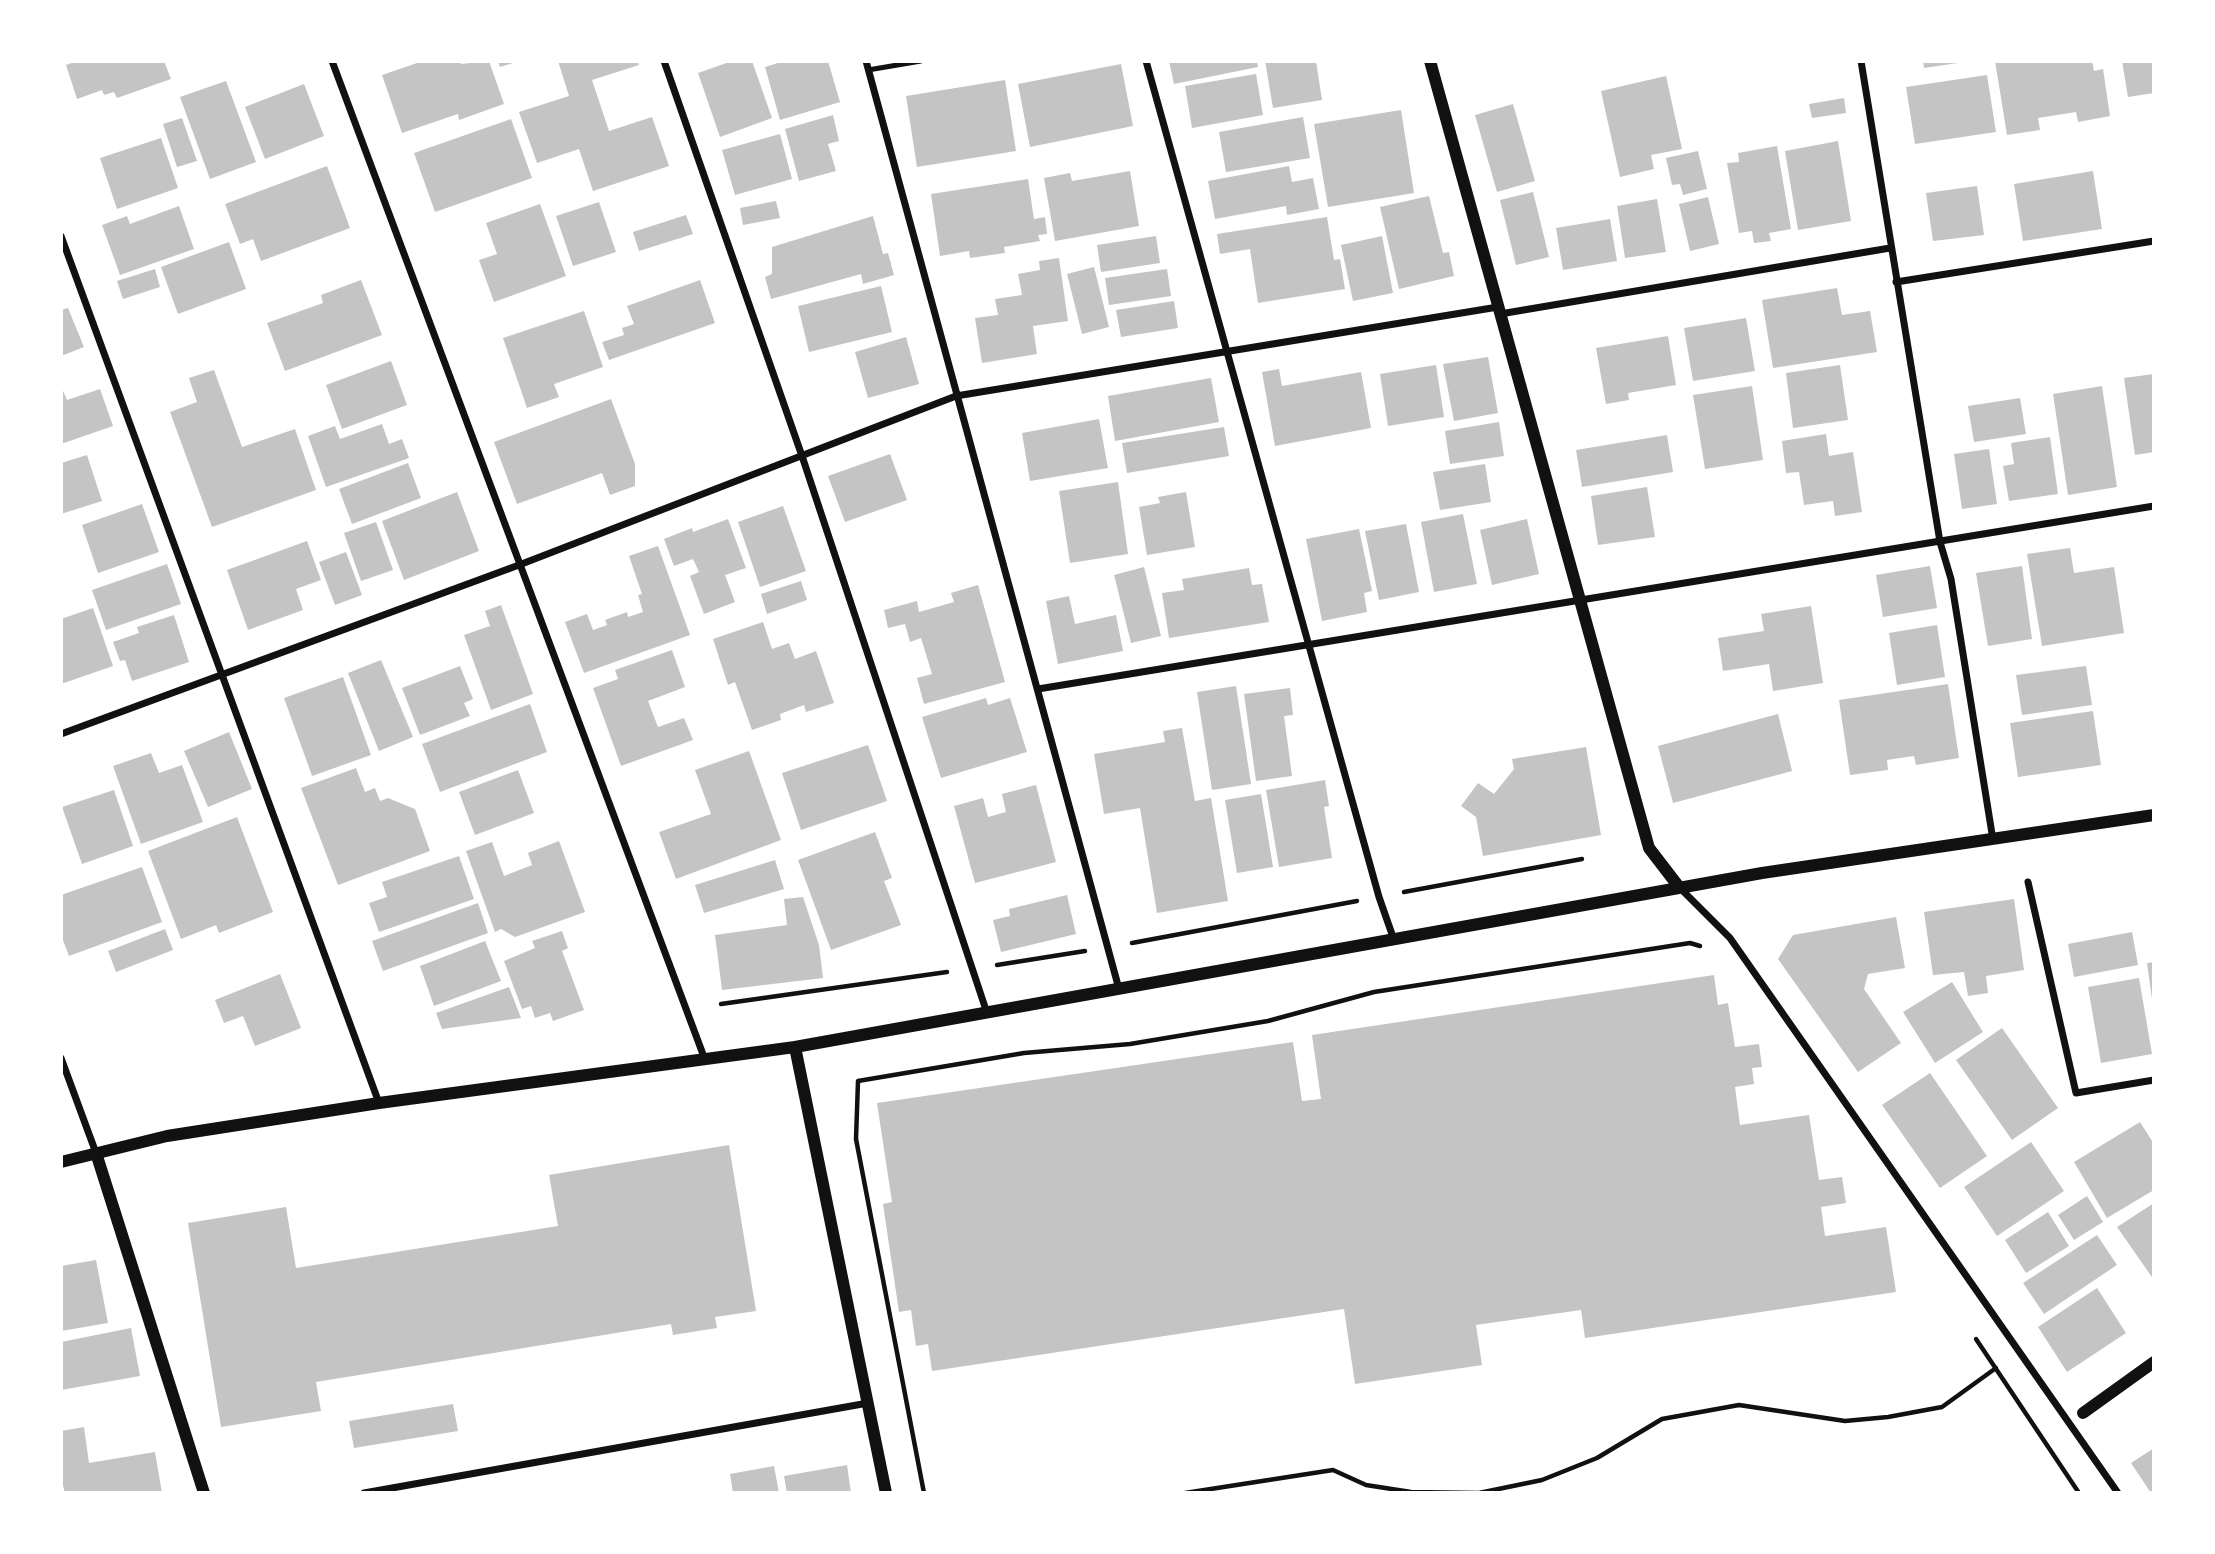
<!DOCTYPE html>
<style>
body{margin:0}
#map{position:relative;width:2215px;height:1554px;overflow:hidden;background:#fff;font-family:"PT Serif",serif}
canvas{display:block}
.frame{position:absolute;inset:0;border:63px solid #fff;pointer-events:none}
</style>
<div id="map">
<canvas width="2215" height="1554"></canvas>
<div class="frame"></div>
</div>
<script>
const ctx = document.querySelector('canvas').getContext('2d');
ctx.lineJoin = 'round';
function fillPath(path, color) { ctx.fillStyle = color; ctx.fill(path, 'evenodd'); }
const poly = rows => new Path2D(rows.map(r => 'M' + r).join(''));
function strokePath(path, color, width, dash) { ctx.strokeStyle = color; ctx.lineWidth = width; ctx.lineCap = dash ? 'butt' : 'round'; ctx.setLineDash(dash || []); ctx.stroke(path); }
fillPath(poly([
 [77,61,164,61,171,79,117,98,114,92,104,95,102,90,77,99,66,65],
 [423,61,460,61,461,64,489,61,504,104,459,120,458,114,402,133,382,75],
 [498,61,516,61,516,62,500,67],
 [558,61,637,61,639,65,592,80,609,131,652,117,669,166,593,191,579,149,537,163,519,112,569,96],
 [732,61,752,61,772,118,720,137,698,73],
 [784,61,828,61,840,102,780,120,765,67],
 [1169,61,1257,61,1258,67,1174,84],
 [1265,61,1316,61,1322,100,1273,108],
 [1923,61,1958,61,1958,63,1924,68],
 [1995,61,2092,61,2094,71,2103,69,2110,116,2078,122,2076,112,2038,118,2040,130,2007,135],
 [2122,61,2154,61,2154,93,2128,97],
 [1121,64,1133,126,1030,147,1018,84],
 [1256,74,1263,115,1192,128,1185,86],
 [1987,75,1996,132,1915,144,1906,87],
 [1666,76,1682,149,1651,155,1654,169,1620,177,1601,91],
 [1005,80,1016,151,917,167,906,96],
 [226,81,256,162,210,179,180,97],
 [304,84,324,136,265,159,245,107],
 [1844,98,1846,113,1812,118,1809,104],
 [1513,104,1535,181,1497,192,1475,115],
 [1401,110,1414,193,1328,207,1314,124],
 [833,115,839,141,828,144,836,171,799,181,785,129],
 [1303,117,1310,158,1226,172,1219,132],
 [182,118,197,161,177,167,163,124],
 [511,119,532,178,435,212,414,153],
 [780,134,792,179,735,195,722,150],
 [161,138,178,188,117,209,100,158],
 [1838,141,1851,221,1798,230,1785,151],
 [1777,146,1791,229,1769,233,1771,241,1754,243,1752,231,1739,233,1727,163,1739,162,1738,153],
 [1698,151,1707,189,1683,195,1680,184,1672,185,1666,158],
 [327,166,350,228,261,261,253,239,240,244,225,204],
 [1289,166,1292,182,1313,178,1319,209,1287,215,1286,206,1215,219,1208,181],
 [1130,171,1139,226,1055,241,1044,178,1070,173,1072,181],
 [2093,171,2102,229,2023,241,2014,184],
 [1028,179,1034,219,1045,217,1047,234,1038,235,1040,241,1004,247,1005,253,970,258,969,251,940,256,931,194],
 [1977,186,1984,235,1933,241,1926,193],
 [1533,192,1549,257,1516,265,1500,200],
 [1429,196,1443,253,1449,252,1454,276,1399,289,1380,207],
 [1708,197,1719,244,1690,251,1679,204],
 [1657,199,1666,252,1625,258,1617,206],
 [776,201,780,218,743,225,740,208],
 [599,202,616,252,573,266,556,216],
 [540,204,566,276,494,302,479,260,497,254,486,223],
 [179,206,194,249,120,275,102,225,127,216,130,224],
 [686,215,693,234,639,251,633,232],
 [873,216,883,254,888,253,894,275,863,284,861,274,771,299,765,277,772,274,772,247],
 [1327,217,1334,260,1340,259,1345,289,1258,303,1250,249,1220,254,1217,234],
 [1610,219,1617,261,1563,270,1556,228],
 [1156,236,1160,263,1101,272,1097,245],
 [1382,236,1393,293,1353,301,1341,245],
 [229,242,246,289,178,314,161,267],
 [1059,258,1068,321,1033,326,1037,354,982,363,975,318,998,315,995,299,1022,295,1018,274,1040,270,1039,261],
 [1094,267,1109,327,1082,334,1067,274],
 [155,269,160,287,123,299,117,281],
 [1167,269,1171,296,1109,305,1105,278],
 [361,280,382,335,285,371,267,323,323,303,321,295],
 [700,280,715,323,609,360,602,342,624,335,622,328,634,324,627,306],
 [881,286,892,332,809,352,798,306],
 [1837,288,1842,315,1870,311,1877,352,1773,368,1762,300],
 [1174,301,1178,328,1121,337,1116,310],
 [68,308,84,347,61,356,61,310],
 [584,311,603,367,554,384,559,397,527,408,503,338],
 [1746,318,1755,371,1693,381,1684,328],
 [1668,336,1676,385,1628,393,1629,400,1606,404,1596,348],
 [906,337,919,384,868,398,855,352],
 [1488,357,1498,413,1454,421,1443,364],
 [391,361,407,405,342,429,326,385],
 [1436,365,1444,417,1388,426,1380,374],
 [1840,365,1848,420,1793,428,1786,373],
 [1279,369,1282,386,1361,372,1371,428,1275,446,1262,372],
 [214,370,242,447,295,429,316,490,212,527,170,412,197,402,189,378],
 [2154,374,2154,452,2135,455,2124,378],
 [1211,378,1219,422,1115,441,1108,396],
 [61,386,67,400,100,389,113,426,61,444],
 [1752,386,1763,460,1705,469,1693,395],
 [2102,386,2117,487,2068,495,2053,394],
 [2020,398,2026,434,1974,442,1968,406],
 [611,399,635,464,635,486,610,495,602,473,517,504,494,442],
 [1099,419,1108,468,1030,481,1022,433],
 [1499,422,1504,456,1450,464,1445,431],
 [382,424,389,444,402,439,409,458,326,487,308,436,335,426,340,439],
 [1224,427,1229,456,1127,473,1122,443],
 [1826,434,1829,456,1853,452,1862,512,1835,516,1833,501,1804,505,1799,472,1786,473,1782,441],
 [1667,435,1673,472,1582,487,1576,450],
 [2050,437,2058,494,2009,501,2003,466,2014,464,2011,443],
 [1989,449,1997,504,1962,509,1954,454],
 [890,454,907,500,845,522,828,476],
 [87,455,102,501,61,514,61,463],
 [408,463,421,498,352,524,339,489],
 [1485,464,1491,502,1440,510,1433,472],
 [1118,482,1128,554,1070,563,1059,491],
 [1647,487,1655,537,1598,545,1591,496],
 [457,492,479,551,404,580,382,521],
 [1186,492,1195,547,1147,555,1139,507,1160,503,1158,497],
 [142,504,159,552,98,573,82,525],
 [783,506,806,571,760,587,738,522],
 [1463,514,1477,584,1434,592,1421,522],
 [728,519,746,568,725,575,735,602,704,614,690,576,699,572,693,559,674,566,664,539,692,528,693,532],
 [1527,519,1539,574,1492,585,1480,530],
 [376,522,393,570,361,581,344,533],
 [1406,524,1419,592,1379,600,1365,531],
 [1359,529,1372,591,1364,593,1367,612,1322,621,1306,539],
 [307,541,321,580,296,589,303,610,248,630,227,570],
 [658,546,690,635,584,673,565,622,587,614,593,630,607,625,605,620,627,612,628,617,643,612,638,595,642,594,629,556],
 [2070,548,2074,573,2114,567,2124,633,2042,646,2027,554],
 [346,552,362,595,335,605,319,562],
 [167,564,181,604,106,630,92,590],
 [1930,566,1937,608,1883,617,1876,575],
 [2022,566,2032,639,1988,646,1976,573],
 [1144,567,1161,636,1131,643,1114,575],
 [1249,568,1252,585,1262,584,1269,622,1169,638,1162,593,1184,590,1182,579],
 [801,581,807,600,767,614,761,594],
 [978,585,1005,682,924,704,917,678,932,674,921,638,910,642,905,624,888,628,884,610,917,601,919,612,954,602,951,593],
 [1069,596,1075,624,1116,615,1123,651,1058,664,1046,601],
 [501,605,533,694,491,710,464,635,490,626,485,611],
 [1811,606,1823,683,1773,691,1769,664,1723,671,1718,638,1764,631,1761,614],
 [93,608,113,666,61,684,61,619],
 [174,615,189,662,132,681,125,660,120,661,113,642,139,633,137,627],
 [763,622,772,649,789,643,795,659,816,651,834,703,806,712,804,705,780,714,781,720,752,730,735,682,728,685,713,639],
 [1937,625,1945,677,1897,685,1889,633],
 [672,650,685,687,648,701,658,727,684,718,693,740,621,766,593,688,618,679,615,670],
 [381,660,413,737,379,751,348,673],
 [460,666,473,699,464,703,470,716,420,735,402,688],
 [2086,666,2092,705,2022,715,2016,675],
 [343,677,371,755,312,776,284,698],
 [1948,684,1959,758,1916,765,1914,756,1887,760,1888,770,1850,775,1839,700],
 [1236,686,1251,784,1212,790,1197,692],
 [1290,688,1293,715,1284,716,1292,776,1256,781,1244,694],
 [986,698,988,705,1010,698,1027,752,941,778,922,717],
 [530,704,547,752,440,792,422,744],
 [2093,711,2101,765,2018,777,2010,723],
 [1778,714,1792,771,1673,803,1658,746],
 [1182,728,1195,801,1211,798,1228,901,1157,913,1140,808,1104,814,1094,754,1165,742,1163,731],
 [229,732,252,789,208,807,184,751],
 [868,745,887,801,801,830,782,773],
 [1586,747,1601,835,1483,856,1476,817,1461,806,1478,783,1494,794,1514,769,1512,759],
 [749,751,781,840,676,879,659,832,711,814,695,770],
 [151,753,159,773,182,765,203,822,141,844,113,766],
 [356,768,365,792,375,788,380,801,388,798,415,809,430,851,338,885,301,788],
 [518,770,534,813,475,835,459,792],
 [1325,780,1329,806,1324,807,1332,858,1279,867,1266,790],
 [1036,785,1056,862,975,883,954,806,983,798,988,817,1006,812,1002,794],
 [114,790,133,846,82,864,62,807],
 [1261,794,1273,867,1237,873,1225,800],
 [237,817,273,912,219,933,216,925,181,939,148,851],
 [875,832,892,878,884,881,901,925,831,950,798,860],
 [559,841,585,912,515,937,501,929,495,932,466,851,492,842,504,876,532,865,528,853],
 [459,856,474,899,379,932,369,903,387,897,382,882],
 [775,860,784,889,704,913,695,885],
 [142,867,162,922,69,956,61,935,61,895],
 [1067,895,1076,934,1001,952,993,920,1010,916,1009,909],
 [803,897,819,945,823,978,722,990,715,935,787,925,784,899],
 [2014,899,2024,970,1986,976,1988,993,1968,996,1964,972,1933,975,1924,912],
 [478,903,488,933,383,971,372,941],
 [1896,917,1905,968,1868,974,1864,989,1901,1043,1858,1072,1778,959,1793,935],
 [165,929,173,950,116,972,108,951],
 [562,931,568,948,562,951,584,1010,553,1021,550,1013,535,1018,531,1006,522,1009,504,961,535,948,532,941],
 [2132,932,2138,965,2074,977,2068,944],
 [485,941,501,981,434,1006,420,966],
 [2154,962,2154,999,2152,999,2147,963],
 [280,974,301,1028,255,1046,243,1016,224,1023,215,1000],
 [1714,975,1718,1005,1728,1003,1735,1047,1759,1044,1762,1067,1752,1068,1754,1084,1735,1087,1740,1125,1809,1115,1819,1180,1842,1177,1846,1203,1821,1207,1825,1236,1886,1227,1896,1292,1585,1338,1581,1310,1476,1325,1482,1365,1355,1384,1344,1309,932,1371,928,1344,916,1346,911,1310,899,1312,883,1204,892,1202,877,1103,1293,1042,1302,1101,1321,1099,1312,1035],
 [2139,978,2152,1054,2101,1063,2088,987],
 [1952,982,1983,1032,1935,1063,1903,1012],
 [509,987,521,1018,442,1029,436,1013],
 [2002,1028,2058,1108,2012,1140,1956,1060],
 [1930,1073,1987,1156,1940,1188,1882,1105],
 [2140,1122,2154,1144,2154,1190,2107,1218,2074,1162],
 [2031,1142,2064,1191,1997,1236,1964,1187],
 [729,1145,756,1311,715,1317,717,1328,673,1335,671,1324,316,1382,321,1411,221,1427,188,1223,286,1207,296,1268,558,1226,549,1175],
 [2087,1196,2103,1222,2074,1240,2058,1215],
 [2154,1203,2154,1280,2117,1227],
 [2048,1212,2069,1246,2026,1273,2005,1240],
 [2097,1235,2117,1265,2044,1314,2023,1283],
 [96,1260,108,1323,61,1331,61,1266],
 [2097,1288,2126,1333,2067,1372,2038,1327],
 [131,1328,140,1376,61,1390,61,1342],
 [453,1404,458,1431,354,1448,349,1421],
 [84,1427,89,1463,155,1452,162,1493,65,1493,61,1478,61,1431],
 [2154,1448,2154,1493,2151,1493,2131,1463],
 [847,1465,851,1493,787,1493,784,1476],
 [774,1466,779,1493,733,1493,730,1474]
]), '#c4c4c4');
strokePath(poly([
 [1404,892,1582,859],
 [1132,943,1357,901],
 [997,965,1085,951],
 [721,1004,947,972],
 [1976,1339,2079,1493],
 [924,1493,856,1139,858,1081,1024,1053,1130,1044,1268,1021,1374,992,1690,943,1700,946],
 [1185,1493,1333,1470,1366,1485,1411,1492,1479,1493,1542,1480,1597,1458,1662,1419,1739,1405,1845,1421,1888,1417,1942,1407,1996,1368]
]), '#111', 4.5);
strokePath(poly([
 [868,70,921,61]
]), '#111', 5);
strokePath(poly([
 [332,61,704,1057],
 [664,61,802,456,987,1013],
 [866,61,1119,989],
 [1146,61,1379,897,1394,940],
 [1861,61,1940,542,1951,579,1993,840],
 [61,236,379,1103],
 [1896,282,2154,241],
 [1500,314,1890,248],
 [1038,689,2154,506],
 [61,734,519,565,956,396,1498,307],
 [2028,882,2076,1093,2154,1080],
 [1680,888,1730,938,2118,1493],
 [61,1058,96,1153],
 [364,1493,868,1403]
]), '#111', 7);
strokePath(poly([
 [1430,61,1649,848,1679,887],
 [795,1047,886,1493],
 [96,1153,204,1493],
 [61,1162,167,1136,379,1103,795,1047,1762,873,2154,815],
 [2083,1413,2154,1362]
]), '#111', 12);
</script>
